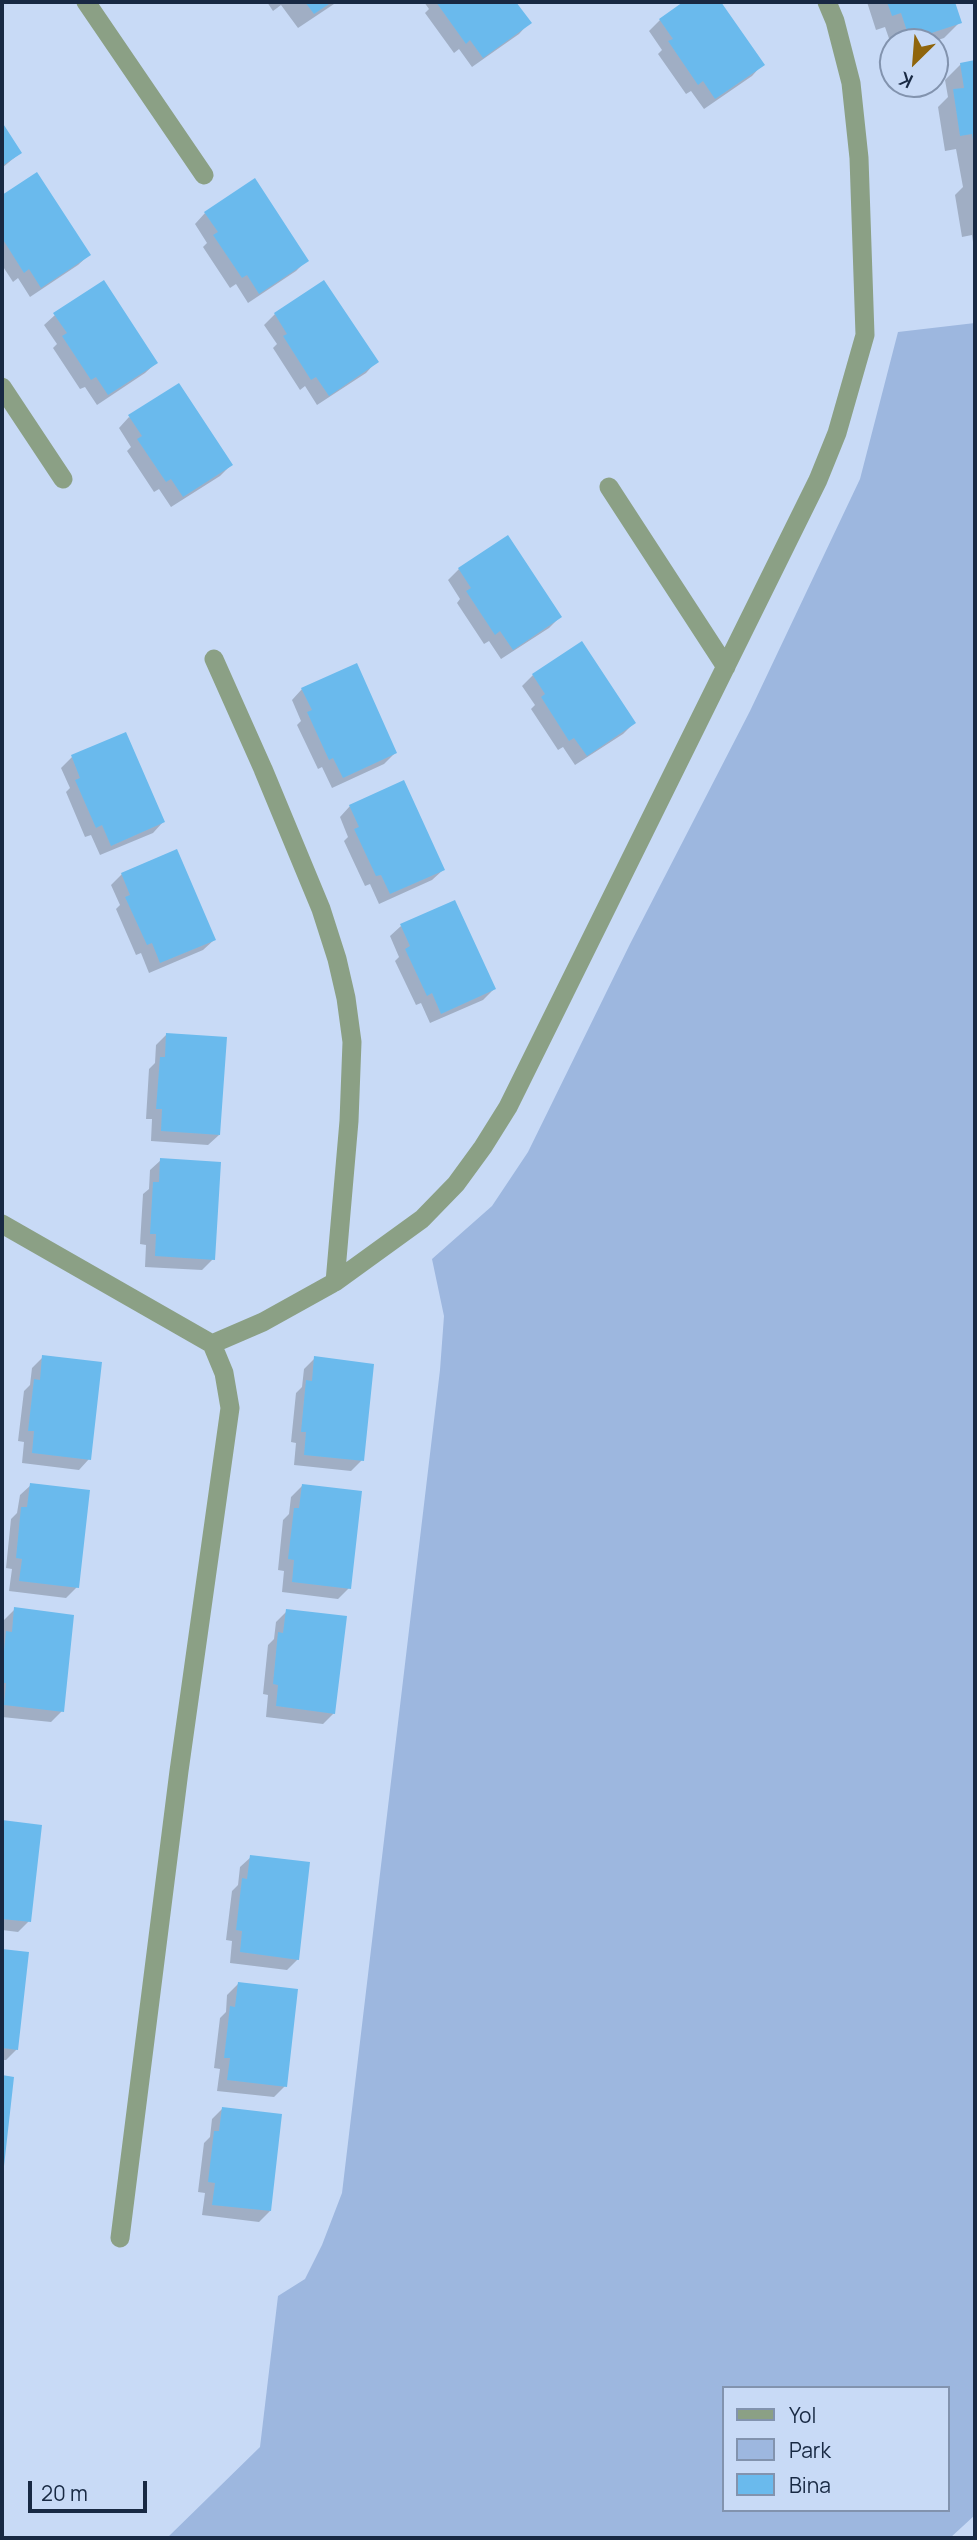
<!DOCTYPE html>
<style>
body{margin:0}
#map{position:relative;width:977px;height:2540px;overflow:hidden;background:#c8daf6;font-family:Manrope,sans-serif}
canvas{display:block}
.frame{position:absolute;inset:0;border:4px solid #182943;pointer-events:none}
.legend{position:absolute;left:722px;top:2386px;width:228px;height:126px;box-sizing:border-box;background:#c8daf6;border:2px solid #8293ae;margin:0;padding:9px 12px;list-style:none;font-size:21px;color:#182943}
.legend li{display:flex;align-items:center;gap:14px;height:35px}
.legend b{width:35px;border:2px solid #8293ae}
.north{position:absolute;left:879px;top:28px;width:70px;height:70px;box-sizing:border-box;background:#c8daf6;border:2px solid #8293ae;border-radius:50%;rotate:205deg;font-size:19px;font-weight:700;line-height:28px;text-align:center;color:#182943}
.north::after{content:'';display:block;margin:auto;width:24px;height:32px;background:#8f650c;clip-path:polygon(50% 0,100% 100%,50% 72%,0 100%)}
.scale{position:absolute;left:28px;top:2481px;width:119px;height:32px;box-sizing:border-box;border:4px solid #182943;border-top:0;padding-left:9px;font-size:21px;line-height:24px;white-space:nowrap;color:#182943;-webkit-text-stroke:5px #c8daf6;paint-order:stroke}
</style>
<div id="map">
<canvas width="977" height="2540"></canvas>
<div class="frame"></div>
<ul class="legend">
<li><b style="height:9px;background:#8ba085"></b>Yol</li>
<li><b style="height:19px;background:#9db7df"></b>Park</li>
<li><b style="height:19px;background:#6abaed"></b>Bina</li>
</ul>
<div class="north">K</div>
<div class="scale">20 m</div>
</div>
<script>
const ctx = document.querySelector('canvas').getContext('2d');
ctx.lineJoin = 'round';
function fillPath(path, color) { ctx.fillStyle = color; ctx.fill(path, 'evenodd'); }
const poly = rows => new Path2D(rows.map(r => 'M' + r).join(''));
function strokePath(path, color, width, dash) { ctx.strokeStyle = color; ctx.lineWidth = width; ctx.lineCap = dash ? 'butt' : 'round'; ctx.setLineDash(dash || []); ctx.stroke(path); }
fillPath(poly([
 [975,323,975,2515,950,2538,167,2538,260,2447,278,2296,305,2279,322,2245,342,2193,440,1370,444,1316,432,1259,492,1206,528,1152,630,944,750,711,860,479,898,332],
 [723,2388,947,2388,947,2510,723,2510]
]), '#9db7df');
fillPath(poly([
 [267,2,337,2,298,28,281,5,273,11],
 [424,2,514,2,529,23,519,34,472,67,459,49,454,53,425,13,429,9],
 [686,2,719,2,762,65,752,76,704,109,691,91,686,94,658,54,662,50,649,31,660,20],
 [867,2,953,2,960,22,944,38,932,42,893,42,893,50,885,27,876,30],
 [975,62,975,256,972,235,962,237,955,195,963,187,956,149,945,151,938,107,948,97,945,80,961,64],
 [2,126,20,153,2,168],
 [36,175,89,255,78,265,30,297,18,278,13,282,2,265,2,197],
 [205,213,307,260,296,271,248,303,236,284,230,288,203,247,207,243,195,224],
 [275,314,376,362,366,373,317,405,305,386,300,390,273,348,277,344,264,325],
 [55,315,156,363,145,373,97,405,85,387,80,389,53,348,57,344,44,325],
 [129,417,231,465,220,476,171,507,159,489,154,492,127,451,131,447,119,428],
 [459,569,560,617,549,628,501,659,489,641,484,644,457,603,460,599,448,580],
 [581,643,634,723,623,734,575,765,563,747,558,750,531,709,535,705,522,686,533,675],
 [302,689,395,753,384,764,332,788,322,767,318,769,297,725,301,721,292,700],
 [72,757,163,822,153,833,100,855,91,835,85,837,66,792,70,788,61,768],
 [350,806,443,870,432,880,379,904,370,884,365,886,344,841,348,837,340,817],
 [122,874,214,940,203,950,149,973,141,953,136,955,116,909,120,905,111,885],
 [401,926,494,989,483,1000,430,1023,421,1003,416,1005,395,961,399,957,390,936],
 [167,1034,219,1135,208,1145,151,1141,152,1119,146,1119,149,1069,155,1063,156,1045],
 [161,1160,213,1259,202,1270,145,1267,146,1245,140,1244,143,1194,149,1189,150,1170],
 [43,1357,89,1459,79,1470,22,1463,24,1442,18,1441,24,1391,30,1385,32,1368],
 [315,1358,362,1460,351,1471,294,1465,296,1443,291,1442,296,1393,302,1387,304,1369],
 [31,1485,77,1587,66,1598,9,1591,12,1569,6,1568,11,1519,17,1513,20,1495],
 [302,1486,349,1588,338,1599,282,1592,284,1571,278,1570,283,1520,289,1514,291,1497],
 [15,1609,62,1711,51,1722,2,1717,2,1637,4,1620],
 [287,1611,334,1713,323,1724,266,1717,268,1695,263,1694,268,1645,274,1639,276,1622],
 [2,1822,40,1826,29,1921,18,1932,2,1930],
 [251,1857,298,1959,287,1970,230,1963,232,1941,226,1940,232,1891,238,1885,240,1867],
 [2,1951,27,1954,17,2049,6,2060,2,2060],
 [238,1984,285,2086,274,2097,217,2091,220,2069,214,2068,220,2018,226,2012,227,1995],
 [223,2108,270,2211,259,2222,202,2215,205,2193,198,2192,204,2143,210,2137,212,2119]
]), '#0003');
fillPath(poly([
 [305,2,332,2,314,14],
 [436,2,516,2,532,23,483,58,470,40,466,44],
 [683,2,721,2,765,65,715,99,703,81,698,85,668,41,673,39,659,19],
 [887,2,955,2,962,23,910,40,901,13,892,16],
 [975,60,975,146,974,146,972,134,960,136,953,89,964,88,960,63],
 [2,122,22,153,2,166],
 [37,172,91,255,41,288,29,269,24,273,2,238,2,195],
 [255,178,309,261,259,294,247,275,242,278,213,235,218,232,204,212],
 [104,280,158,363,108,395,96,377,91,380,62,336,67,333,53,313],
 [324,280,379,362,329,396,316,377,311,380,283,336,287,334,274,313],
 [179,383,233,465,183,497,171,479,166,482,137,439,142,436,128,415],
 [508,535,562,617,513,650,500,631,495,635,466,591,471,588,458,568],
 [582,641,636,723,587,756,574,738,569,741,541,697,545,694,532,674],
 [357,663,397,753,343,778,333,758,329,760,307,712,312,710,301,688],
 [126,732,165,822,111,846,102,825,96,828,75,780,80,778,71,755],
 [404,780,445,870,390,894,381,875,376,876,354,829,359,827,349,805],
 [177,849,216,940,160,963,152,943,147,945,125,897,130,895,121,873],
 [455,900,496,989,441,1014,432,993,427,996,405,949,410,946,400,924],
 [166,1033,227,1037,220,1135,161,1131,162,1109,156,1109,160,1057,165,1057],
 [160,1158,221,1162,215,1260,155,1256,156,1234,150,1234,153,1182,159,1182],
 [42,1355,102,1362,91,1460,32,1453,34,1431,28,1431,34,1379,40,1380],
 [314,1356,374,1364,364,1461,304,1455,306,1432,301,1432,306,1380,312,1381],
 [30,1483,90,1490,79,1588,19,1581,22,1559,16,1558,21,1507,27,1507],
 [302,1484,362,1491,351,1589,292,1582,294,1560,288,1559,294,1508,299,1508],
 [14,1607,74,1615,64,1712,4,1705,6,1683,2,1683,2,1671,6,1631,12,1632],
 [286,1609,347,1616,335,1714,276,1706,278,1685,273,1684,278,1632,283,1633],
 [2,1820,42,1825,31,1922,2,1919],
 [250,1855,310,1862,299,1960,240,1952,242,1931,236,1930,242,1878,247,1879],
 [2,1949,29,1952,18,2050,2,2048],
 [238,1982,298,1989,287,2087,227,2080,230,2058,224,2058,230,2006,235,2007],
 [2,2075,14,2077,4,2166,2,2166],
 [222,2107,282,2114,271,2211,212,2205,215,2183,208,2182,214,2131,219,2131]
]), '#6abaed');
strokePath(poly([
 [86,2,204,175],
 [2,387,63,479],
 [609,487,726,667],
 [214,659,263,769,321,909,337,959,346,998,352,1042,349,1121,335,1282],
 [2,1224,212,1344,224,1373,230,1408,179,1771,120,2238],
 [212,1344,263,1322,335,1282,422,1219,456,1184,483,1147,508,1107,818,480,837,433,865,335,859,158,851,83,835,21,827,2]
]), '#8ba085', 19);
</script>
